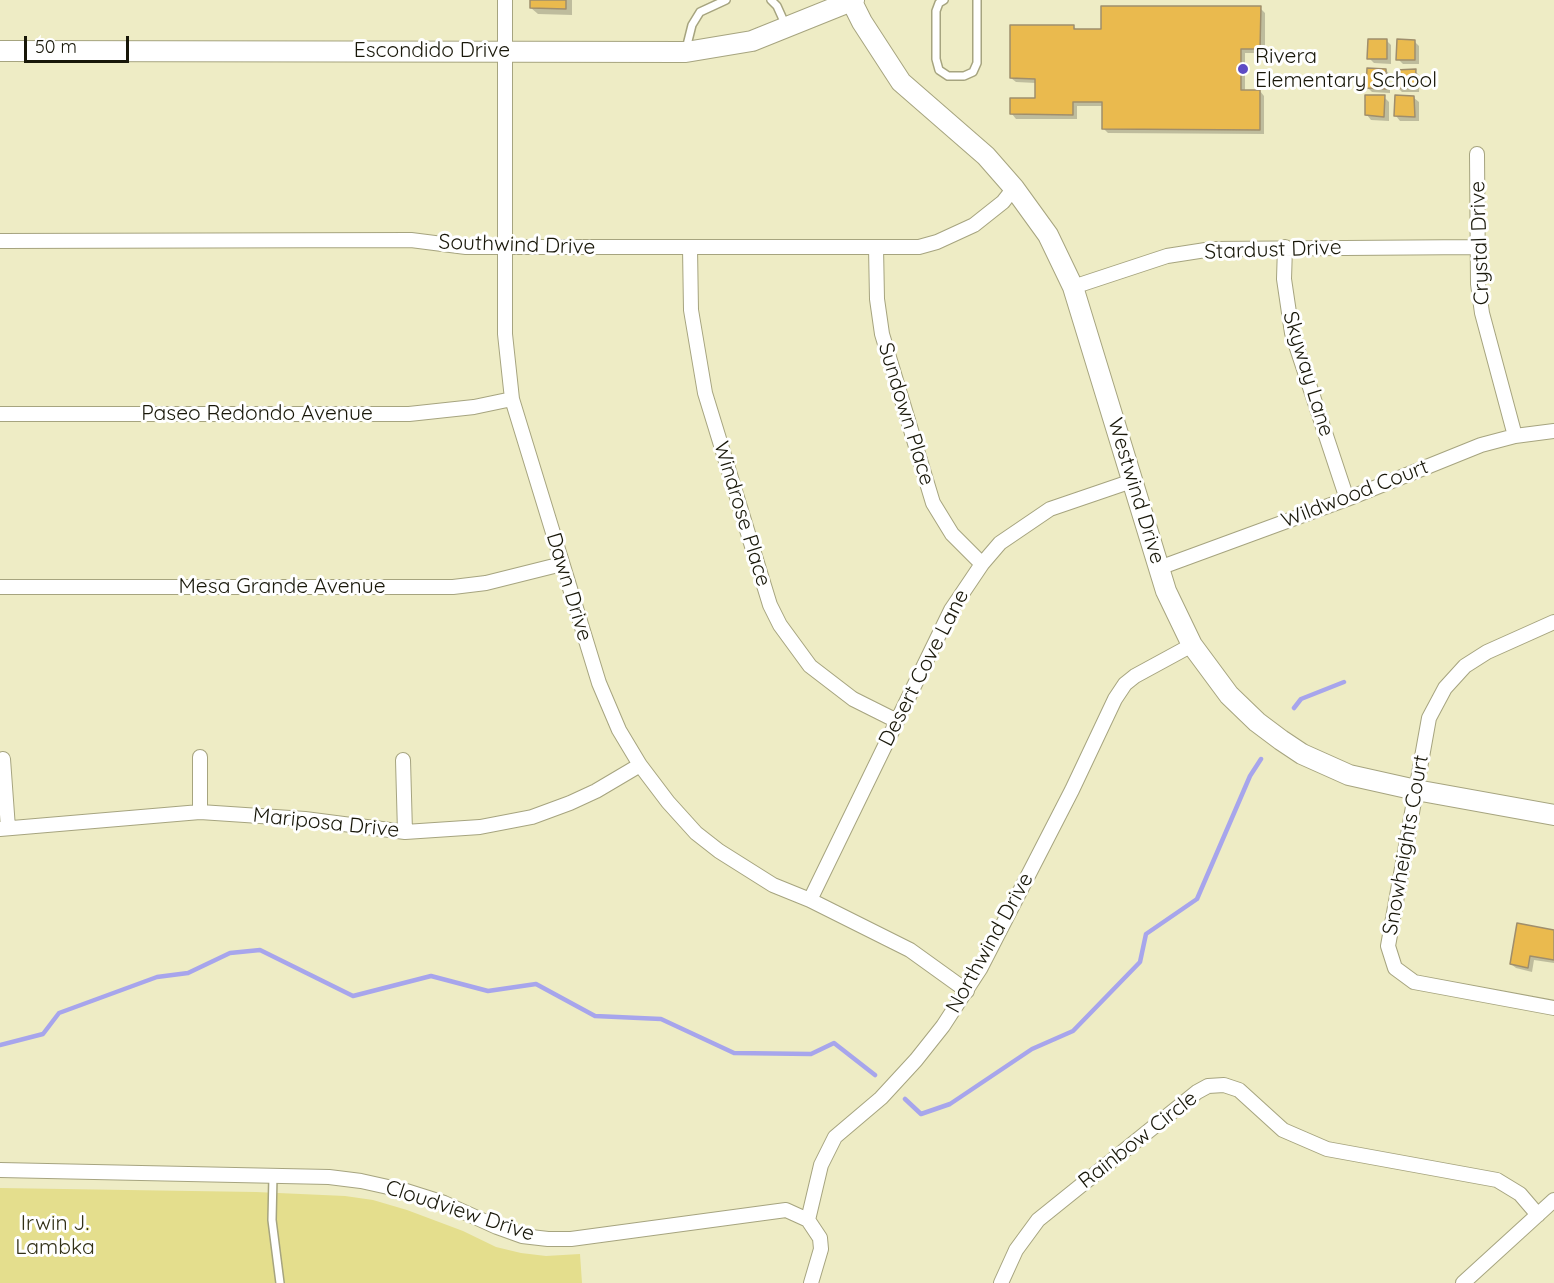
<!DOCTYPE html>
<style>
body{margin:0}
#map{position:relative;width:1554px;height:1283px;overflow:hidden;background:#eeecc5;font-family:Quicksand,sans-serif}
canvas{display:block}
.scale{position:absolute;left:24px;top:36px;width:105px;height:27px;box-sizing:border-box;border:3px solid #181709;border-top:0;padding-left:8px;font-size:18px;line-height:21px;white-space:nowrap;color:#181709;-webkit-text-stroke:4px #fff;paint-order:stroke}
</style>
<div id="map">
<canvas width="1554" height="1283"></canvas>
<div class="scale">50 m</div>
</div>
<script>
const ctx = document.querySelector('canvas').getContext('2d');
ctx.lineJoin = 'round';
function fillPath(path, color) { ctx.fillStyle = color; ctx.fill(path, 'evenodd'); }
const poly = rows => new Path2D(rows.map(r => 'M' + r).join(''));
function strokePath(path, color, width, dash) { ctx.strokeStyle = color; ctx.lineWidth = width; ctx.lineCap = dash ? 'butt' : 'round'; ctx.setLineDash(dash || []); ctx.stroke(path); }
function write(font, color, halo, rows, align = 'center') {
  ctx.font = font + ' Quicksand,sans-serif'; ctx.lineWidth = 6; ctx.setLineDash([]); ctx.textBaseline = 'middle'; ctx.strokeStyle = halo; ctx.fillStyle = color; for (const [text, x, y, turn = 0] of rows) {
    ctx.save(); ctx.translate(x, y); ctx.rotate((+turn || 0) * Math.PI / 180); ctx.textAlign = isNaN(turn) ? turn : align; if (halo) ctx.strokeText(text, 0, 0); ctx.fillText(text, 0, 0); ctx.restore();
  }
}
fillPath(poly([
 [0,1188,256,1192,345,1196,373,1200,407,1210,463,1231,496,1247,521,1253,546,1256,580,1254,582,1283,0,1283]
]), '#e4de8d');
fillPath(poly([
 [531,0,572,0,572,15,538,14,531,8],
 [1260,8,1265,13,1265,53,1245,53,1245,91,1260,91,1264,96,1264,134,1108,133,1103,128,1103,106,1077,106,1077,119,1016,119,1012,114,1036,100,1036,83,1016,82,1011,78,1074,27,1077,30,1103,30],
 [1386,40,1391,45,1391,64,1374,63,1369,58],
 [1414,41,1419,46,1419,64,1403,64,1398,59],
 [1386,70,1390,75,1390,93,1372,92,1368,88],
 [1415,71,1420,76,1419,92,1402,92,1397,87],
 [1384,97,1389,102,1389,121,1371,120,1367,115],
 [1414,98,1419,102,1419,121,1400,121,1396,116],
 [1554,932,1554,963,1534,960,1532,972,1516,968,1511,964]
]), '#0003');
strokePath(poly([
 [1294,708,1301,699,1344,682],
 [0,1045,43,1034,59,1013,157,977,188,973,230,953,260,950,353,996,431,976,488,991,536,984,595,1016,661,1019,734,1053,811,1054,834,1043,875,1075],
 [905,1099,921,1114,950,1104,1032,1049,1073,1031,1140,962,1146,934,1197,899,1250,776,1261,759]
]), '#a7a5ec', 4.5);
const building = poly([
 [530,0,566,0,566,9,530,8,530,0],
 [1101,6,1261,6,1260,49,1241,49,1241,90,1260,90,1260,130,1102,129,1102,102,1073,102,1073,115,1010,114,1010,98,1035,98,1035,79,1010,78,1010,25,1074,25,1074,29,1101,29,1101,6],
 [1368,39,1387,39,1387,59,1367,59,1368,39],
 [1397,39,1415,40,1415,60,1396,60,1397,39],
 [1367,68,1386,69,1386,89,1366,88,1367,68],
 [1416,69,1415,88,1396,88,1396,70,1416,69],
 [1365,95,1385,95,1384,117,1365,115,1365,95],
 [1395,95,1414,96,1415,117,1394,116,1395,95],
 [1517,923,1554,930,1554,960,1530,956,1528,968,1510,964,1517,923]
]);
fillPath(building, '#eaba4e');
strokePath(building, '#9f8e6c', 1.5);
const lane = poly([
 [771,0,777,6,786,26],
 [944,0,939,3,936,11,936,59,939,70,948,76,964,76,973,72,977,63,977,0],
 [686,49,692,25,700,12,726,0],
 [273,1176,272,1220,280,1283]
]);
const street = poly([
 [505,0,505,334,512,399,599,683,619,730,640,765,668,802,696,833,719,851,773,885,810,900,910,950,967,991],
 [1477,154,1478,284,1482,313,1515,436],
 [0,241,411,240,466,247,919,247,937,242,974,225,1003,202,1014,188],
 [876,247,877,299,882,334,933,503,952,534,982,564],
 [1285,247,1284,279,1292,333,1347,499],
 [690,248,691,310,705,393,770,605,780,625,810,666,853,699,897,721],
 [1073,287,1167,256,1212,249,1477,247],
 [0,414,409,414,474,407,512,399],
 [1159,568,1347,499,1481,445,1515,436,1554,431],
 [0,587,453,587,486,583,562,564],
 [1554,622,1487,652,1465,666,1445,688,1429,718,1388,946,1395,968,1414,982,1554,1008],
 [200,757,200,812],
 [3,759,8,828],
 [403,760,405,832],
 [0,829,200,812,305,819,405,832,480,827,532,817,570,803,596,791,640,765],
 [810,900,951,610,982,564,1000,543,1050,509,1132,481],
 [0,1170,329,1177,361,1181,406,1191,444,1203,497,1227,522,1236,548,1239,571,1239,786,1210,808,1220,820,1238,821,1249,811,1283],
 [808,1220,821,1165,835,1137,881,1098,916,1060,943,1026,980,969,1072,790,1115,699,1125,684,1135,676,1192,645],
 [1001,1283,1016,1250,1038,1220,1197,1092,1208,1086,1224,1085,1239,1090,1283,1130,1327,1149,1497,1180,1520,1194,1538,1215],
 [1463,1283,1554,1200]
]);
const secondary = poly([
 [851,0,862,22,901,82,986,156,1014,188,1048,235,1073,287,1166,591,1192,645,1229,695,1257,722,1281,740,1302,754,1349,775,1416,790,1554,815],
 [0,51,686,52,752,41,854,0]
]);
strokePath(lane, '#a6a47f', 10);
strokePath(street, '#a6a47f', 16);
strokePath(secondary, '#a6a47f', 22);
strokePath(lane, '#fff', 7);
strokePath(street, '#fff', 14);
strokePath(secondary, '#fff', 20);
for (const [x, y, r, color] of [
 [1243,69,6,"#5e4cc4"]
]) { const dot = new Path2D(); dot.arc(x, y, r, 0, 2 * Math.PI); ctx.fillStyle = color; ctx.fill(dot); strokePath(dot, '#fff', 2); }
write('21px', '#181709', '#fff', [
 ["Escondido Drive",432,51],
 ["Crystal Drive",1480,243,-92],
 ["Southwind Drive",517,245,2],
 ["Stardust Drive",1273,250,-2],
 ["Skyway Lane",1308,374,73],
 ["Paseo Redondo Avenue",257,414],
 ["Sundown Place",906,414,73],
 ["Westwind Drive",1136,491,73],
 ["Wildwood Court",1355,494,-21],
 ["Windrose Place",742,514,73],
 ["Mesa Grande Avenue",282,587],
 ["Dawn Drive",569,587,73],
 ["Desert Cove Lane",924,668,-63],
 ["Mariposa Drive",326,823,6],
 ["Snowheights Court",1406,845,-80],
 ["Northwind Drive",990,943,-61],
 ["Rainbow Circle",1138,1140,-38],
 ["Cloudview Drive",460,1211,18]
]);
write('21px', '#181709', '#fff', [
 ["Rivera",1255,57],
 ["Elementary School",1255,81]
], 'left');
write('21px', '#323017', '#fff', [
 ["Irwin J.",55,1224],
 ["Lambka",55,1248]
]);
</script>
